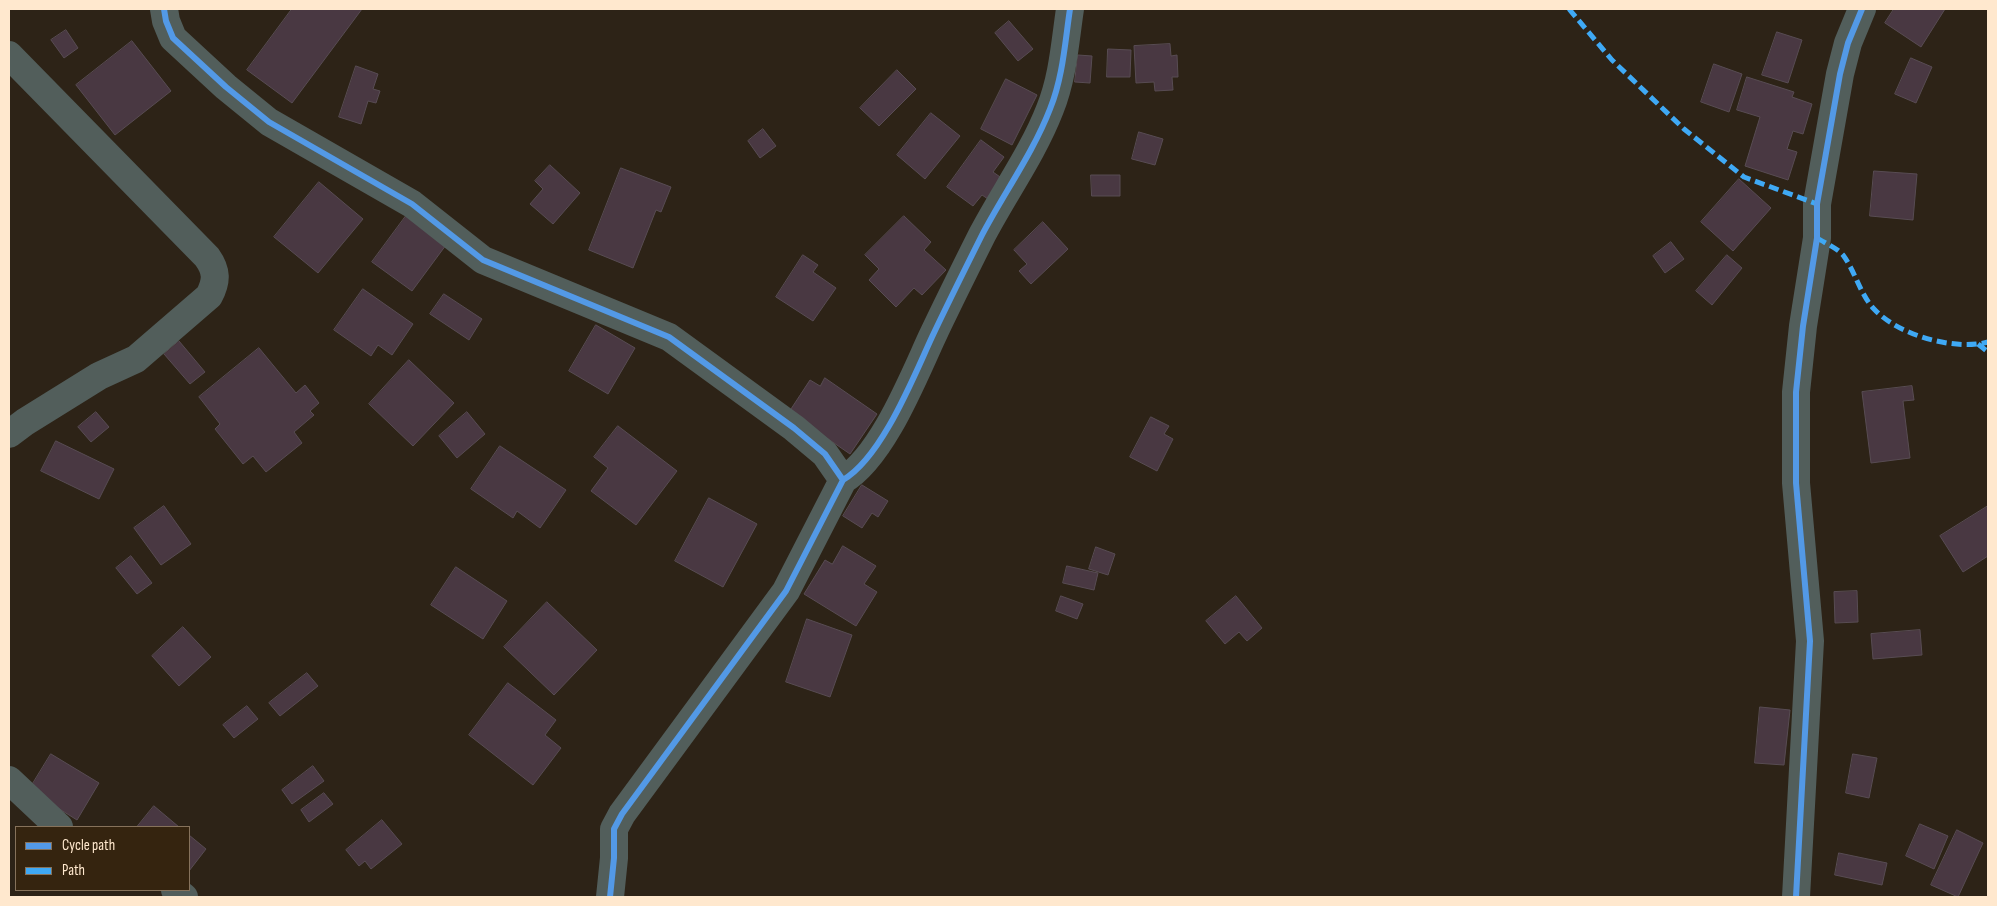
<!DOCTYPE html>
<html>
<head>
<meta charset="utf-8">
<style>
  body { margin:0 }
  #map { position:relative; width:1997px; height:906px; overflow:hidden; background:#2d2317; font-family:"Sofia Sans Condensed",sans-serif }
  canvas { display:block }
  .frame { position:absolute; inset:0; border:10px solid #ffe8ce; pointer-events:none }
  .legend { position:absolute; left:15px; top:826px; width:175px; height:65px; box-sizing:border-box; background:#35240f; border:1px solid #86725b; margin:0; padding:6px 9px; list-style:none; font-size:15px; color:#ffe8ce }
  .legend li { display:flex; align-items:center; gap:10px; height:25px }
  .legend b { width:25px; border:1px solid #86725b }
</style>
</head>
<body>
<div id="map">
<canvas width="1997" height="906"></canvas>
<div class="frame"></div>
<ul class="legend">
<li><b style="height:6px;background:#5399e6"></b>Cycle path</li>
<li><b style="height:6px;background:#3fa9f5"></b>Path</li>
</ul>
</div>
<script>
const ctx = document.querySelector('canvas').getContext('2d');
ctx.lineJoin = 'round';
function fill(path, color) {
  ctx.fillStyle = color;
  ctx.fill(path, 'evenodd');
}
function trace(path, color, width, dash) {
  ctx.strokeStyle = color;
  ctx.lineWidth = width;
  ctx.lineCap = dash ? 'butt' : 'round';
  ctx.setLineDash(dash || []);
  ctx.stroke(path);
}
const building = new Path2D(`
  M292,9h70l-70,94 -45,-33z
  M1894,9h51l-24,38 -36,-24z
  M1009,21l24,28 -15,12 -23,-28z
  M66,30l12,18 -14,10 -13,-18z
  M1777,32l25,8 -14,43 -26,-8z
  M132,41l39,50 -56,44 -39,-50z
  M1170,44l1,12 6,-1 1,22h-6l1,13 -18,1 -1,-9 -18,1 -2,-37z
  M1108,49l23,1 -1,27h-23z
  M1078,55l14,1 -2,27 -15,-1z
  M1911,58l21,9 -16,36 -21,-9z
  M1714,64l28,10 -13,38 -28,-10z
  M356,66l22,8 -5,15 7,2 -4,12 -8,-2 -7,23 -22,-7z
  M897,70l19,19 -37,37 -19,-18z
  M1747,77l47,15 -2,5 20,7 -9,30 -10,-3 -6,18 10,3 -9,28 -43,-14 15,-49 -23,-7z
  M1006,79l31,16 -25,50 -31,-16z
  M931,113l29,23 -35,43 -28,-24z
  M763,129l13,17 -16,12 -12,-17z
  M1139,132l24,7 -8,26 -23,-6z
  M981,140l23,17 -11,15 10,7 -15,20 -6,-4 -9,11 -26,-19z
  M550,165l30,28 -27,31 -23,-20 13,-15 -8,-8z
  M621,168l50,19 -10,25 -5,-2 -23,58 -44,-18z
  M1874,171l43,3 -4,46 -43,-4z
  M1091,175h29v21h-28z
  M1739,179l32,29 -38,43 -32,-29z
  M319,182l44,37 -45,54 -44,-36z
  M406,216l40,29 -34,46 -40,-29z
  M904,216l27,26 -7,8 22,20 -24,25 -8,-7 -18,19 -27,-27 10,-11 -14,-14z
  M1043,222l25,27 -37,35 -12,-13 8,-7 -13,-14z
  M1671,242l13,17 -19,14 -12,-17z
  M803,255l15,10 -5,7 23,16 -23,33 -37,-24z
  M1727,255l15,13 -30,37 -16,-14z
  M363,289l50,35 -21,31 -14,-10 -7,11 -37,-26z
  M444,294l38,25 -13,21 -39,-26z
  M596,325l39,23 -27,46 -39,-23z
  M179,341l26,31 -15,12 -26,-30z
  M259,348l37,45 9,-8 14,18 -9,8 4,4 -20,17 8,11 -36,29 -13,-16 -10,8 -28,-35 5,-5 -21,-27z
  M409,360l45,43 -41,43 -44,-42z
  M825,378l52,36 -27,40 -61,-42 21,-32 10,6z
  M1912,386l2,14 -11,1 7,57 -39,5 -9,-71z
  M96,412l13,15 -18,15 -13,-15z
  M467,412l18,22 -28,24 -18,-22z
  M1151,417l18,9 -5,8 9,5 -16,32 -27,-14z
  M618,426l59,45 -41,54 -45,-34 17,-23 -14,-11z
  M56,441l58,28 -15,30 -58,-28z
  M500,446l66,44 -26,38 -23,-17 -4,7 -42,-29z
  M862,485l26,16 -10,16 -6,-4 -10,15 -19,-12z
  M709,498l48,26 -34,63 -48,-26z
  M164,506l27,38 -30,21 -27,-37z
  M1988,506v50l-25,16 -23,-36z
  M843,546l33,20 -12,18 13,8 -21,34 -52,-32 21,-34 7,4z
  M1096,547l19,7 -7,21 -19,-6z
  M131,556l21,27 -15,11 -21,-26z
  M1067,566l31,7 -4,17 -31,-7z
  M456,567l51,34 -24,38 -52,-34z
  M1857,591l1,31 -23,1 -1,-31z
  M1061,596l22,8 -6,15 -21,-8z
  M1236,596l26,32 -15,13 -8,-9 -14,12 -19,-23z
  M547,602l50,48 -43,45 -50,-48z
  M807,619l45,16 -22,62 -44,-15z
  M183,627l28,30 -32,29 -27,-30z
  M1920,630l2,25 -49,4 -2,-25z
  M307,673l11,13 -38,30 -11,-13z
  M508,683l48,37 -11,15 16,13 -28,37 -64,-50z
  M247,706l11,13 -24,19 -11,-13z
  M1760,707l30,3 -6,55 -29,-2z
  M51,754l48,29 -22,37 -48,-30z
  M1853,754l24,4 -8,40 -23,-5z
  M313,766l11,15 -32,23 -10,-14z
  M324,793l9,11 -24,18 -8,-12z
  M154,806l25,21h-42z
  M382,820l20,24 -31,25 -6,-8 -6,5 -13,-16z
  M1920,824l28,12 -14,33 -28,-13z
  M1957,830l26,13 -25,54 -27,-12z
  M189,835l17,14 -17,22z
  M1839,853l48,10 -5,22 -47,-10z`);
fill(building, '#493842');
trace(building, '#584c53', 1);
trace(new Path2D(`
  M164,9l2,12 7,17 53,49 43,35 143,82 71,56 186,77 125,91 31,26 18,26
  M9,55l198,202c10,14 10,24 2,39l-73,63 -37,17 -74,46 -16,12
  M9,780l50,47
  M175,890l9,7
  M610,897l4,-39v-29l8,-15 164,-223 57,-111c39,-23 70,-102 89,-143 16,-34 33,-68 50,-102 22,-42 51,-82 68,-126 13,-32 15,-67 20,-100
  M1796,897l14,-256 -14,-158v-91l7,-66 14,-88v-34l23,-130 8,-31 14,-34`), '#525e5b', 28);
trace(new Path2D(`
  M1569,9l43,51 72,69 60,48 73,27
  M1817,238c8,5 20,10 26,17 12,16 17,39 31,54 24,26 80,42 114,33
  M1978,344l10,8`), '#3fa9f5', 5, [10, 5]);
trace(new Path2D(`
  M164,9l2,12 7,17 53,49 43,35 143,82 71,56 186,77 125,91 31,26 18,26
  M610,897l4,-39v-29l8,-15 164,-223 57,-111c39,-23 70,-102 89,-143 16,-34 33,-68 50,-102 22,-42 51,-82 68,-126 13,-32 15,-67 20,-100
  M1796,897l14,-256 -14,-158v-91l7,-66 14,-88v-34l23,-130 8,-31 14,-34`), '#5399e6', 6);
</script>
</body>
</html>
